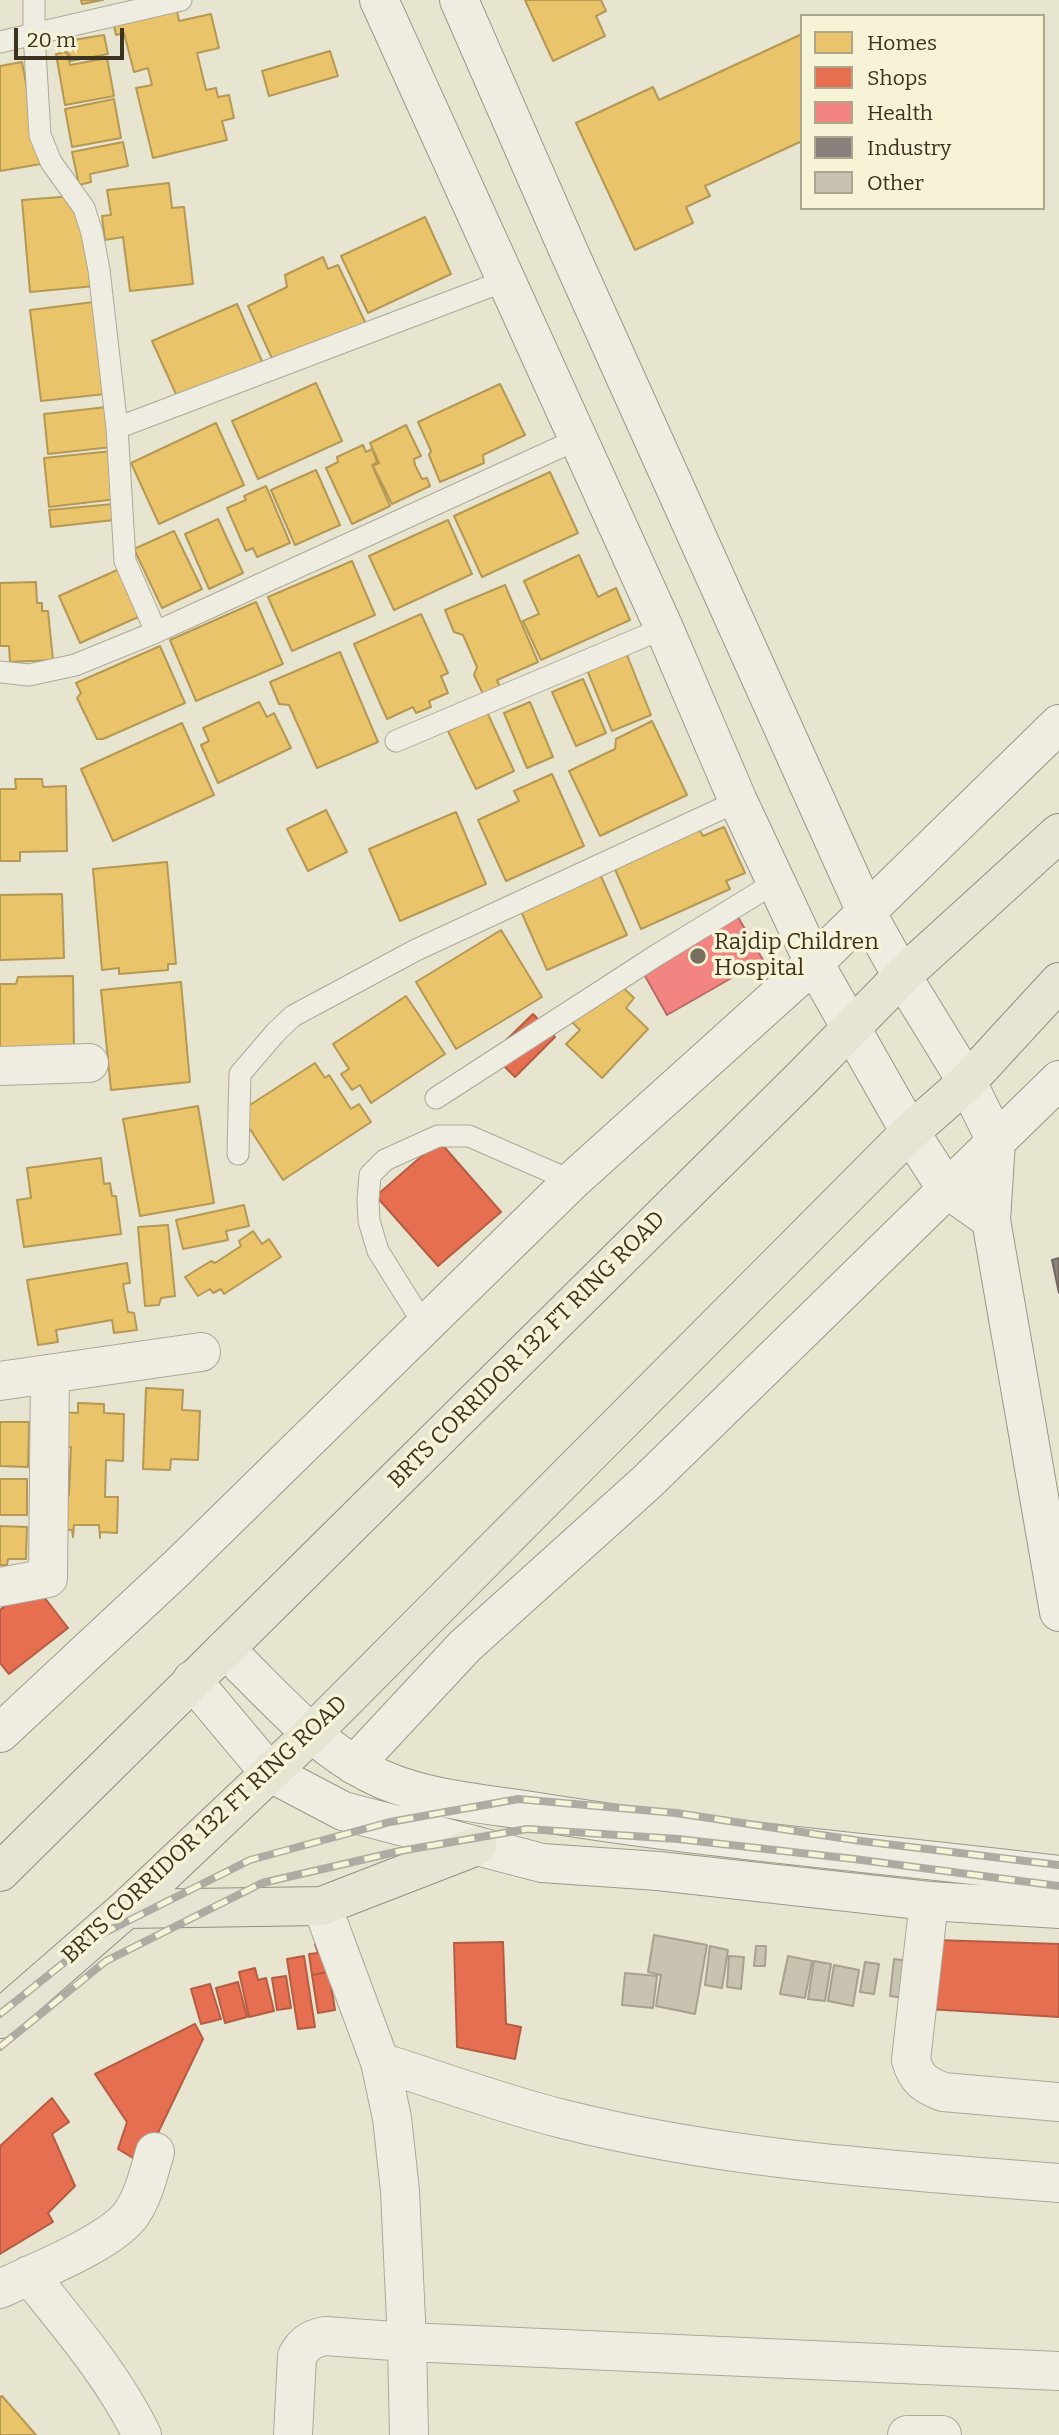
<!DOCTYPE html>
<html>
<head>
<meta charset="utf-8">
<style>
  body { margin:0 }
  #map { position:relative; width:1059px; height:2435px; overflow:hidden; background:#e7e4d0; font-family:Bitter,serif }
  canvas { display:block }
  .legend { position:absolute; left:800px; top:14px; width:245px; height:196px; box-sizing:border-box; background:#f7f3d7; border:2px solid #aca68e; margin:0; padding:9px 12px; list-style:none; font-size:21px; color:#3c3220 }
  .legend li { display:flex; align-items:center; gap:14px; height:35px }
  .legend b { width:35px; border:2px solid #aca68e }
  .scale { position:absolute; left:14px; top:28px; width:110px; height:32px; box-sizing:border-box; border:4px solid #3c3220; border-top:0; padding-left:9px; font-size:21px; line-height:24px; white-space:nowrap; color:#3c3220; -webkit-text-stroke:5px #f7f3d7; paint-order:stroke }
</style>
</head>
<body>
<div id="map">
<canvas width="1059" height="2435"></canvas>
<ul class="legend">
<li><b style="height:19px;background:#e9c46a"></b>Homes</li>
<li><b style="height:19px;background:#e76f51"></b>Shops</li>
<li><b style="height:19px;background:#f28482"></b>Health</li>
<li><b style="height:19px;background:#8a817c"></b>Industry</li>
<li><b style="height:19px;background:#cac2b1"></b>Other</li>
</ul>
<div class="scale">20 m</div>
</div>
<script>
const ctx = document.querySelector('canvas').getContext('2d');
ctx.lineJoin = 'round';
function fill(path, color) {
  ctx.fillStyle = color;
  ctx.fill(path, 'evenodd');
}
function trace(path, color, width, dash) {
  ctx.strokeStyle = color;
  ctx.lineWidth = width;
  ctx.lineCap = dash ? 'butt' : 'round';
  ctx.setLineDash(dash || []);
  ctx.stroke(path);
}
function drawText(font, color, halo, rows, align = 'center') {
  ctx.font = font + ' Bitter,serif';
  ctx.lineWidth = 7;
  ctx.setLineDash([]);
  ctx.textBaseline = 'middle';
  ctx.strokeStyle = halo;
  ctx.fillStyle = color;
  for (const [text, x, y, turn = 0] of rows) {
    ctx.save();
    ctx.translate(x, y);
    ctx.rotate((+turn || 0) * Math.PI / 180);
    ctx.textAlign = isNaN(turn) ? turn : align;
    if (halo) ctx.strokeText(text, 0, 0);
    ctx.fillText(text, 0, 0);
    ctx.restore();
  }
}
const homes = new Path2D(`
  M81,0h22l-21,4z
  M525,0h76l5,11 -10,5 9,20 -52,25z
  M177,11l2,10 32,-7 8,34 -22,5 9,37 10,-2 2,9 11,-2 5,23 -12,3 5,19 -74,18 -17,-70 16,-3 -4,-17 -14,4 -10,-39 -8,2 -4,-18z
  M802,34v107l-97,45 5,10 -24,11 7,16 -58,27 -59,-127 77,-36 6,13z
  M104,35l4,19 -37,7 -4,-20z
  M330,51l8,25 -69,20 -7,-25z
  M67,52l3,13 37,-7 7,38 -49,9 -9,-51z
  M22,62l19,102 -41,7v-105z
  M114,99l7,39 -49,9 -7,-38z
  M123,142l5,24 -38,8 1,8 -12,3 -7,-33z
  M169,183l3,25 12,-1 9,77 -63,7 -7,-54 -18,3 -3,-24 9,-1 -4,-25z
  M87,195l8,91 -65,6 -8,-92z
  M425,217l26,57 -83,39 -27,-57z
  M323,257l5,12 10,-4 28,59 -91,41 -27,-59 39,-19 -2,-12z
  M94,302l11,92 -64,7 -11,-91z
  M237,304l27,62 -84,37 -28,-62z
  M316,383l26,58 -84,38 -26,-58z
  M500,384l25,51 -42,20 1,8 -44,19 -11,-27 2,-4 -13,-29z
  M107,407l5,40 -64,7 -4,-40z
  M216,423l28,62 -85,39 -28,-61z
  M406,425l15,31 -7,3 1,6 7,14 5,-1 3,8 -38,18 -19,-38 6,-3 -9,-20z
  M363,445l3,7 6,-3 5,13 -5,3 18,41 -38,18 -26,-56 12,-6 -1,-5z
  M112,451l5,48 -68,8 -5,-49z
  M316,470l24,55 -45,20 -24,-55z
  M550,472l28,61 -96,44 -28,-61z
  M266,486l24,57 -33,14 -4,-9 -7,3 -19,-43 19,-8 -2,-4z
  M113,504l1,16 -63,7 -2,-17z
  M218,519l25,54 -34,16 -24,-55z
  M448,520l24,54 -78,36 -25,-54z
  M174,531l28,58 -40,19 -28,-59z
  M579,555l19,42 18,-9 14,32 -89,40 -18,-39 16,-7 -15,-33z
  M352,561l23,54 -83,36 -24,-54z
  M124,567l21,47 -65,29 -21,-47z
  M36,582l1,21h5v8h6l5,49 -43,2 -1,-16h-9v-63z
  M505,585l33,77 -41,18 3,7 -17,7 -9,-19 3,-8 -14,-32 -9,-3 -9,-22z
  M256,602l27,62 -87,37 -26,-61z
  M421,614l27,59 -7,3 7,17 -19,8 2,6 -15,6 -3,-6 -26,12 -33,-75z
  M160,646l25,57 -82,36h-6l-20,-41 4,-5 -5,-10z
  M625,650l26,65 -39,16 -27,-66z
  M340,652l38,90 -61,26 -28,-63 -10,-1 -9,-22z
  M583,679l23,54 -30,13 -24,-54z
  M259,702l8,15 7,-4 17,35 -73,35 -17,-38 8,-4 -6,-13z
  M530,702l23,55 -26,11 -23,-55z
  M487,712l27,59 -38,18 -28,-58z
  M652,721l35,74 -87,41 -31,-65 46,-22 1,-10z
  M182,723l32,72 -101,46 -32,-72z
  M552,774l32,72 -78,35 -28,-61 41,-19 -5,-10z
  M15,779h27l1,8 23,-1 1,65 -47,1v9h-20v-72h16z
  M326,810l21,42 -39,19 -21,-42z
  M456,812l30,72 -86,37 -31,-72z
  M724,827l21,46 -19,8 4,8 -89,40 -27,-62 85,-38 4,7z
  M167,862l9,102h-8v6l-49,4v-6l-17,2 -9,-101z
  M600,874l27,61 -80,35 -27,-61z
  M62,894l2,64 -64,2v-65z
  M501,930l41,67 -86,52 -40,-67z
  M73,976l1,74 -74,1v-67h16l2,-7z
  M612,977l22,21 -8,10 22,21 -46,49 -36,-34 14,-14 -17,-17z
  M181,982l9,100 -79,8 -10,-100z
  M406,996l39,58 -74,49 -11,-18 -8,5 -11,-16 8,-5 -16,-25z
  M315,1063l10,15 4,-3 22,34 8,-5 12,18 -88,58 -44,-68z
  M198,1106l16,97 -74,13 -17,-97z
  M101,1158l3,26 6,-1 2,13h4l5,38 -97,13 -7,-47 14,-2 -4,-30z
  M244,1205l5,21 -23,5 2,9 -45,9 -7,-29z
  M168,1225l7,71 -14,2 -2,7 -14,1 -7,-79z
  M253,1231l9,13 7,-5 12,18 -57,37 -3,-5 -8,4 -3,-4 -12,7 -13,-19 26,-16 4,2 26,-17 -2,-5z
  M127,1263l3,20 -7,1 5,28 6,1 3,17 -23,3 -2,-13 -56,10 2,12 -20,3 -11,-65z
  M146,1388l37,2 -1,20 18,1 -2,49 -27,-1 -1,11 -27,-1z
  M78,1403l26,1v9l20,1 -1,47 -17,-1 -1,37h13l-1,36 -17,-1v6l-1,-13h-25l-1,12 -1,-7 -15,-1 1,-35 11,1 2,-48h-14l1,-35 20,1z
  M0,1422h29l-1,45 -28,-1z
  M0,1479h27v36h-27z
  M0,1526l27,1 -1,32h-18l-1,6h-7z
  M2,2396l34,39h-36v-38z`);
fill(homes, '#e9c46a');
trace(homes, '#b59854', 2);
const shops = new Path2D(`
  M533,1014l22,23 -40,40 -23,-23z
  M439,1141l62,71 -63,54 -62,-70z
  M34,1584l34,44 -59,46 -9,-11v-53z
  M935,1940l124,4v73l-131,-8z
  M503,1942l3,82 15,3 -6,32 -58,-12 -3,-104z
  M315,1944l23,26 -26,5 -3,-21 9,-1z
  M304,1956l11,71 -17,2 -11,-70z
  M255,1968l3,12 8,-2 8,33 -25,6 -10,-45z
  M329,1972l6,38 -17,3 -6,-38z
  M286,1976l5,32 -14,2 -5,-32z
  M238,1982l9,35 -22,6 -9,-35z
  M210,1984l11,35 -20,5 -10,-35z
  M195,2024l8,15 -60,125 -25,-15 9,-27 -32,-48z
  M52,2098l17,24 -17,12 23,52 -27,27 5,9 -53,32v-108z`);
fill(shops, '#e76f51');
trace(shops, '#b45d42', 2);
const health = new Path2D(`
  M731,905l32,55 -96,55 -31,-55z`);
fill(health, '#f28482');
trace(health, '#bb6b65', 2);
const industry = new Path2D(`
  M1059,1258v35l-7,-33z`);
fill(industry, '#8a817c');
trace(industry, '#736960', 2);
const building = new Path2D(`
  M654,1935l53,10 -12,69 -39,-8 5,-31 -13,-3z
  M710,1946l18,4 -6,38 -17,-3z
  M756,1946h10l-1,20h-11z
  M729,1956l15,1 -3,32 -14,-2z
  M788,1956l24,5 -7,37 -25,-4z
  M894,1959l24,3 -4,37 -24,-3z
  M814,1961l17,3 -6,37 -17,-2z
  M865,1962l14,2 -5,30 -14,-2z
  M834,1965l25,5 -6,36 -25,-5z
  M625,1973l32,3 -4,32 -31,-3z`);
fill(building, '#cac2b1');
trace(building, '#a8a08f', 2);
const lane = new Path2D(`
  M0,42l34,-8v-34
  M117,428l390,-148
  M156,632l-31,-71 -8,-133 -18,-158 -7,-37 -8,-25 -33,-46 -11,-27 -6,-101 147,-34
  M0,672l29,3 46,-10 81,-33 422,-193
  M396,741l268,-113
  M436,1098l221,-143 119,-73
  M238,1154l2,-80 36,-42 17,-16 123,-66 322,-149
  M425,1326l-47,-75 -9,-30 -1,-21 2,-25 15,-15 53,-24h31l103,45`);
const street = new Path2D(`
  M0,1066l89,-3
  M0,1381l201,-29
  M0,1587l48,-9 2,-204
  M929,1901l-18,159c5,19 14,25 32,32l116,10
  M322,1906l58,156c61,19 122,42 183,57 162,41 330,51 496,64
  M380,2062l12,56 8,73 7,151 652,29
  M29,2275c41,51 84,101 113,160
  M0,2289c33,-16 113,-47 132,-76 12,-18 17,-41 23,-61
  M293,2435l4,-79c7,-12 13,-17 28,-20l82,6 2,93
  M907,2435h35`);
const secondary = new Path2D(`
  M379,0l285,628 74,173 76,162 96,169 36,56 45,32
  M459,0l110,252 297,660 36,64 65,106 29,59 -5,79 68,392
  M225,1649c45,43 88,95 144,124 51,27 113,30 169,39 173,28 348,42 521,63
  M192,1680l77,92 74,39 199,52 116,8 271,30 130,8
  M0,1733l177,-165 395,-387 242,-218 245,-239
  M354,1765l111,-119 182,-164 412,-402`);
const primary = new Path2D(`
  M0,1872l803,-795 99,-101 157,-143
  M126,1909l196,-3 155,-60
  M0,2019l126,-110 186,-176 598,-601 57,-50 92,-100`);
trace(lane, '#aca898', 23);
trace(street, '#aca898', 40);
trace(secondary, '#9c9888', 40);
trace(primary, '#928e80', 40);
trace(lane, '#efede2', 21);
trace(street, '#efede2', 38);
trace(secondary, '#efede2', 38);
trace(primary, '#e6e4d3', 38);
const rail = new Path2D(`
  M0,2014l96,-77 154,-77 140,-38 128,-23 158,14 185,28 198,24
  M0,2047l106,-86 156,-78 138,-32 127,-22 151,10 176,20 205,27`);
trace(rail, '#aeaca2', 8);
trace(rail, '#f7f3d7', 5, [16]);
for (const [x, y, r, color] of [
  [698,956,9,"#78705e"]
]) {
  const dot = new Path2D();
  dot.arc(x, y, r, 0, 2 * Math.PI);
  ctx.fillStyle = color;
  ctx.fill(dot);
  trace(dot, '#f7f3d7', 2.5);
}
drawText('23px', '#3c3220', '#f7f3d7', [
  ["Rajdip Children",714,943],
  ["Hospital",714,969]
], 'left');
drawText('23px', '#3c3220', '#f7f3d7', [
  ["BRTS CORRIDOR 132 FT RING ROAD",527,1350,-45],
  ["BRTS CORRIDOR 132 FT RING ROAD",205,1830,-43]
]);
</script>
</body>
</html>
